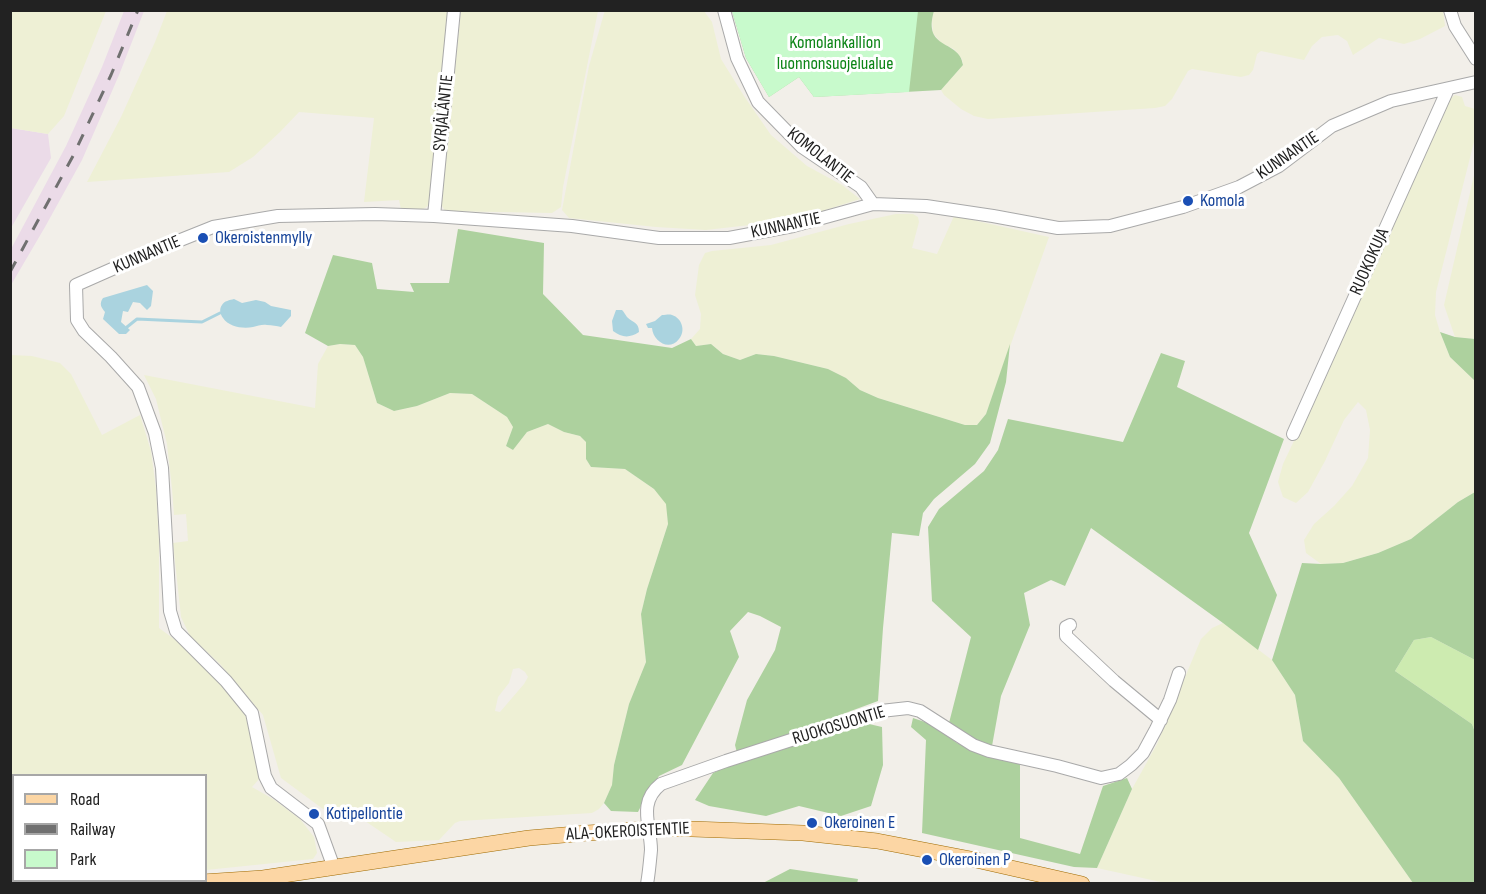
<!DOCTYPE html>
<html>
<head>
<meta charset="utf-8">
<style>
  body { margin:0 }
  #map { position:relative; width:1486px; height:894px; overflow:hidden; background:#f2efe9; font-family:"Sofia Sans Condensed",sans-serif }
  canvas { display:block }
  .frame { position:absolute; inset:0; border:12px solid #222; pointer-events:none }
  .legend { position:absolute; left:12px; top:774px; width:195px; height:108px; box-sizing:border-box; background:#fff; border:2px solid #a7a7a7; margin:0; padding:8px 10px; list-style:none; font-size:18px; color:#222 }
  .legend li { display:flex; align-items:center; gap:12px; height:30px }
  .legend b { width:30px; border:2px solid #a7a7a7 }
</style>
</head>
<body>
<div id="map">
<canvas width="1486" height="894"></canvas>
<div class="frame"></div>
<ul class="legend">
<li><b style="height:8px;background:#fcd6a4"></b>Road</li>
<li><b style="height:8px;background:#707070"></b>Railway</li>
<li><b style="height:16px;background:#c8facc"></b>Park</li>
</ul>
</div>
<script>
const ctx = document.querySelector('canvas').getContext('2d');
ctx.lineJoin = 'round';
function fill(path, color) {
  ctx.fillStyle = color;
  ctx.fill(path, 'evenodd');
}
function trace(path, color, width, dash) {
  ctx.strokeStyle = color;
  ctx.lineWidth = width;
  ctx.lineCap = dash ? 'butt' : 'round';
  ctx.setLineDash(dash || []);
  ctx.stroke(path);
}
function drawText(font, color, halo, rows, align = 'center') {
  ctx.font = font + ' "Sofia Sans Condensed",sans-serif';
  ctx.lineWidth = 6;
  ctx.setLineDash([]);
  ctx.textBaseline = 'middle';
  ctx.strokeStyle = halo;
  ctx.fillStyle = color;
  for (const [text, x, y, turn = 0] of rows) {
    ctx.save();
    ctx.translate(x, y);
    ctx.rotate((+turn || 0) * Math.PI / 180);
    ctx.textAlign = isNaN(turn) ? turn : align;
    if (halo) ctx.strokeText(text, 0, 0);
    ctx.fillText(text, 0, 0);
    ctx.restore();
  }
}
fill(new Path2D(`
  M124,11h20l-25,64 -37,85 -37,67 -34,58v-36l55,-103 36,-79z
  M11,128l37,6 3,24 -40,70z`), '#ebdbe8');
fill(new Path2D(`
  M605,10l99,1 8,11 9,37 23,37 27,39 36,31 35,19 18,14 -66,21 -88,10 -50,-3 -87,-9 -7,-8 27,-144z
  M934,10h509l2,16 -25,13 -16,5 -25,-6 -26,17 -6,-14 -9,-6 -16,2 -10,9 -8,14 -43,-9 -4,3 -4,16 -4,5 -8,2 -49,-8 -4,2 -16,28 -7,7 -10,2 -167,11 -14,-3 -13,-7 -17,-14 -3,-5 22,-25 -1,-6 -8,-10 -13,-6 -8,-10 -1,-13z
  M10,11h96l-42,105 -16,18 -37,-6z
  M167,11h283l-20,193 -5,4 -9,3 -15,-2 -2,-9 -35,2 10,-84 -75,-6 -19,20 -27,25 -24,15 -142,10 34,-65 34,-75z
  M461,11h137l-35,176 -2,20 -9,6 -107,-2 -4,-7z
  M1455,95l7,2 3,9 10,3v29l-39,154 -1,23 5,17 10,25 25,24v111l-17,10 -47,37 -33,14 -35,10 -22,1 -15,-11 -2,-13 10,-16 20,-18 18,-20 16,-28 2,-28 -4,-20 -8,-8 -14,18 -19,41 -17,31 -12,11 -13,-6 -5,-15 5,-18 37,-78 128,-286z
  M1475,171v168l-20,-2 -11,-32z
  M896,214h17l5,3 1,5 -7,26 25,6 17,-38 95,21 -63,177 -9,11h-12l-87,-27 -18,-8 -14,-12 -18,-9 -54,-13 -18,-2 -16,6 -17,-6 -12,-10 -15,2 -5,-7 9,-10 1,-15 -6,-19 4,-30 6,-12 7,-2 59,-6 78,-21z
  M340,344l15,1 8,12 14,46 17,8 23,-5 33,-13 22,1 35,23 6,10 -7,19 7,4 14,-18 21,-8 16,8 16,4 6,6v17l5,8 34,2 29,20 13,15 1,20 -21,65 -6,25 5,48 -17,42 -15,61 -2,20 -8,18 -5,6 -7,4 -132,8 -5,2 -16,17 -43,2 -53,-36 -20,3 -42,-31 -18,-63 -43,-51 -30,-28 -9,-19 -8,-74 15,-2 -2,-27 -12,1 -2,-26 -5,-45 -11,-45 -12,-24 171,33 3,-44 10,-18zM519,668l6,4 3,5 -4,7 -24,28 -5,-1 3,-14 11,-14 4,-14z
  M10,355l22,1 28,7 11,11 31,61 38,-20 11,36 5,38 3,54v85l38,28 26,29 23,31 15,61 -9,10 21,12 27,20 14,18 3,16 -4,6 -107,11v-94h-192l-1,93h-2z
  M1223,623l49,37 23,35 8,46 36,37 74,105 -243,1 -73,-16 35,-79 25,-45 44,-105 11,-11z`), '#eef0d5');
fill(new Path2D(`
  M1431,637l44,23v72l-3,-8 -77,-53 19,-31z`), '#cdebb0');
fill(new Path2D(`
  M732,11h202c-12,40 26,28 29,54l-22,25 -127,7 -15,-20 -30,20 -23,-39z
  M458,229l86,14 -1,51 40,41 89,13 19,-9 5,7 15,-2 12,10 17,6 16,-6 18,2 54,13 18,9 14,12 18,8 87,27h12l9,-11 24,-70 -4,38 -16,61 -15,21 -41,35 -11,14 -4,23 -27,-3 -9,95 -5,73 -141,52 -2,-8 12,-45 28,-50 6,-23 -21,-11 -12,-4 -18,19 9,26 -57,108 -23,11 -12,18 -9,18 -27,-1 -7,-8 8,-18 2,-20 15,-61 17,-42 -5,-48 6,-25 21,-65 -2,-20 -12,-15 -29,-20 -34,-2 -5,-8v-17l-6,-6 -16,-4 -16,-8 -21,8 -14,18 -7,-4 7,-19 -6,-10 -35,-23 -22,-1 -33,13 -23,5 -17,-8 -14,-46 -8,-12 -15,-1 -12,2 -23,-13 28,-78 39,8 5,26 37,3 -4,-9h39z
  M1440,332l15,5 20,2v42l-25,-24z
  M1161,353l24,8 -8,26 107,52 -35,94 28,62 -19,55 -35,-27 -132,-95 -26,58 -14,-6 -27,13 6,32 -29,71 -9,50 -16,-6 -27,-17 22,-86 -39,-36 -4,-74 11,-18 45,-38 14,-21 10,-31 115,23z
  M1475,492v168l-44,-23 -17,3 -19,31 77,53 3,8v151h-62l-74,-105 -36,-37 -8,-46 -23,-35 30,-97 19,1 22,-1 35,-10 33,-14 47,-37z
  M913,718l18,6 26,19 37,15 26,6v74l60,16 23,-68 24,-8 5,11 -35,79 -23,-1 -152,-34 4,-93 -15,-13z
  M869,724l13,3 1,38 -12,41 -30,10 -42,-10 -33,10 -57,-10 -14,-6 18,-27 17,-8z
  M790,869l68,10 -1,5 -94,-1z`), '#add19e');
fill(new Path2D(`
  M732,11h186l-9,81 -95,5 -15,-20 -30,20 -23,-39z`), '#c8facc');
fill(new Path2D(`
  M147,285l6,6 -2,15 -4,4 -7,-7 -7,-1 -5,10 -5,-1 -2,11 9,8 -4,4h-7l-16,-15 2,-7c-4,-5 -6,-8 -2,-14z
  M234,299l8,4 14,-3 9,2 6,4 20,4v6l-10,11c-4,-1 -9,-2 -14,-2 -5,-1 -9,1 -14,2 -10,2 -24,0 -30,-9 -3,-4 -4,-9 -1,-13 2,-4 8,-5 12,-6z
  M616,310h6c2,2 3,4 5,7 6,6 12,5 12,15 -9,6 -17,6 -26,-1l-1,-10z
  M662,315c4,0 7,-1 10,0 10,3 14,16 7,24 -10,13 -26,2 -27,-11h-4l-2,-4 9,-3z`), '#aad3df');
trace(new Path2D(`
  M127,327l10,-8 65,3 18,-9`), '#aad3df', 3);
const minor = new Path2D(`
  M724,10l13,48 21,44 44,45 59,40 12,17
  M1450,10l5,16 21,33
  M434,216l20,-206
  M1293,434l155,-345
  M1070,625l-4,2v9l48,45 47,39
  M334,868l-16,-44 -47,-36 -6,-12 -13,-63 -26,-32 -50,-50 -6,-20 -8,-143 -7,-35 -17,-46 -27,-30 -27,-26 -7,-11 -1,-35 77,-34 60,-24 65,-11 97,-2 59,2 138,10 87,12h70l64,-12 80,-22 53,2 67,10 65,12 52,-2 73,-19 56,-20 40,-21 53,-40 59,-25 85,-19
  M647,884c2,-11 3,-23 4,-34 0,-24 -14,-47 10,-66l65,-23 155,-50 27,-3 12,3 53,34 16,6 68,15 44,12 18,-4 12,-9 12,-12 13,-24 14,-29 9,-27`);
const major = new Path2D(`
  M10,882l10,2
  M172,884l91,-6 266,-40 58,-5 61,-4h44l111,4 74,8 99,19 106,24`);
trace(minor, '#a9a9a9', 14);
trace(major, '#a06b00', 16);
trace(minor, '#fff', 12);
trace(major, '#fcd6a4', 15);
trace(new Path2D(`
  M10,272l63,-116 38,-81 27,-65`), '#707070', 3, [12, 12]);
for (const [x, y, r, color] of [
  [1188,201,6,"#1a4fb4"],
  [203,238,6,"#1a4fb4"],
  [314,814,6,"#1a4fb4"],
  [812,823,6,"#1a4fb4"],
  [927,860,6,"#1a4fb4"]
]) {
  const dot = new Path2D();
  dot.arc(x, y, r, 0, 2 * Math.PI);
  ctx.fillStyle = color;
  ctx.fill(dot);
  trace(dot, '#fff', 2);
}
drawText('18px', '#0c8416', '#fff', [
  ["Komolankallion",835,43],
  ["luonnonsuojelualue",835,64]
]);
drawText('18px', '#222', '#fff', [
  ["SYRJÄLÄNTIE",444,113,-84],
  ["KOMOLANTIE",820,156,38],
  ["KUNNANTIE",1288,156,-34],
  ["KUNNANTIE",786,226,-12],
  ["KUNNANTIE",147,255,-23],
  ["RUOKOKUJA",1370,262,-66],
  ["RUOKOSUONTIE",839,726,-17],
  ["ALA-OKEROISTENTIE",628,832,-3]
]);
drawText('18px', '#164399', '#fff', [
  ["Komola",1200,201],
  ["Okeroistenmylly",215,238],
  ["Kotipellontie",326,814],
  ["Okeroinen E",824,823],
  ["Okeroinen P",939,860]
], 'left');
</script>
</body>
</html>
